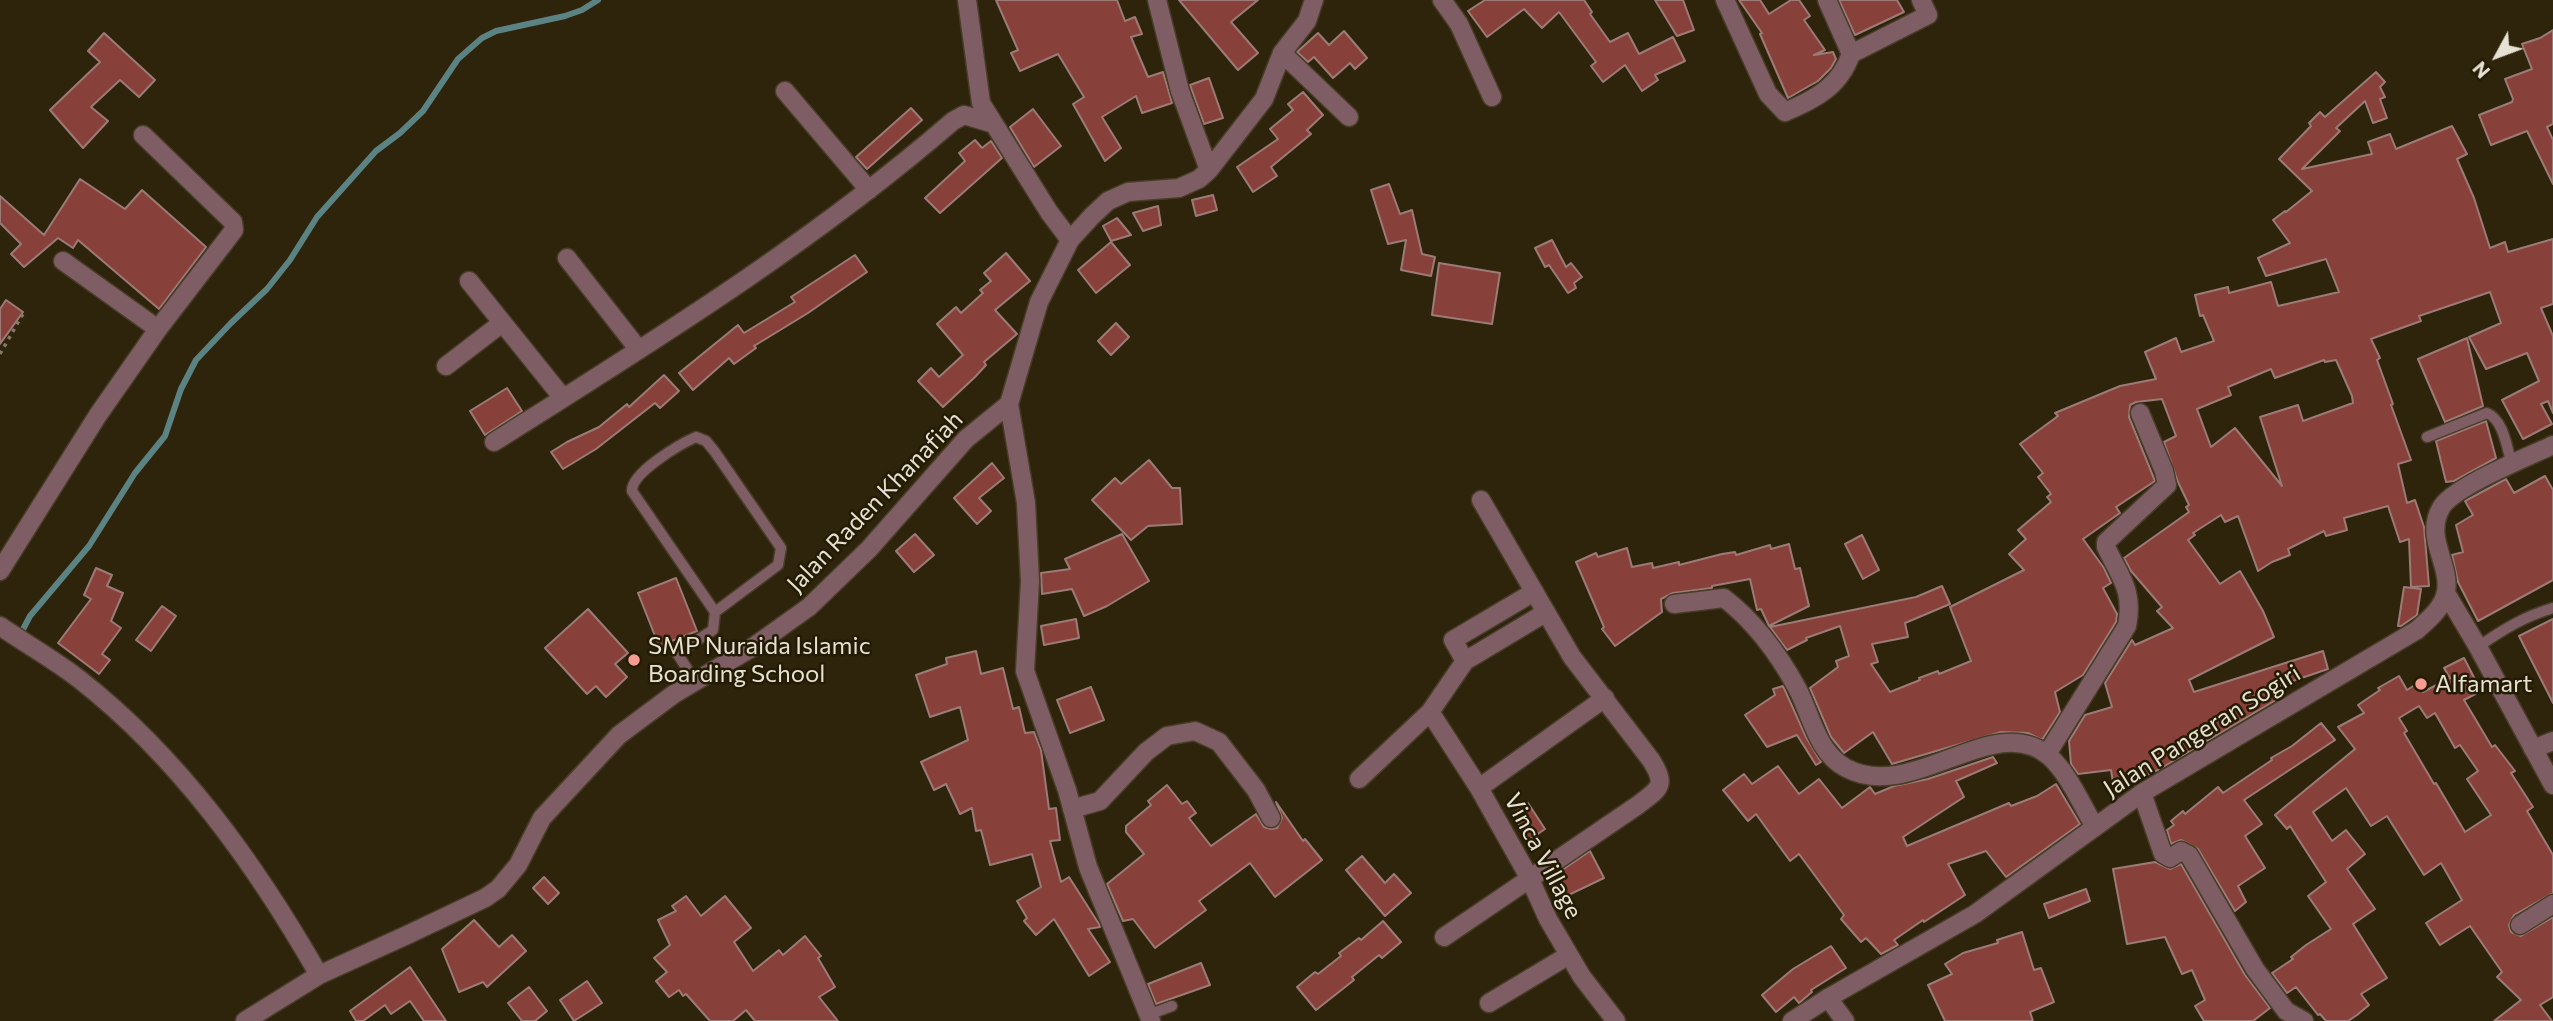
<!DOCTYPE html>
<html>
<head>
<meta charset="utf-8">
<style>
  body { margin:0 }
  #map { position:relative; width:2553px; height:1021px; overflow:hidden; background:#2e240c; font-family:Commissioner,sans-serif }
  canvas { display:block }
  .north { position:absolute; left:2462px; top:21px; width:70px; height:70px; -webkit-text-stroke:5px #241b03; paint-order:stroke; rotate:229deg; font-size:19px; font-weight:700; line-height:28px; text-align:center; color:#e7e1d3 }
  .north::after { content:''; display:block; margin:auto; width:24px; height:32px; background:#e7e1d3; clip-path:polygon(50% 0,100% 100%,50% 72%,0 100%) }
</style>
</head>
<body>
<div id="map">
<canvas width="2553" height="1021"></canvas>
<div class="north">N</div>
</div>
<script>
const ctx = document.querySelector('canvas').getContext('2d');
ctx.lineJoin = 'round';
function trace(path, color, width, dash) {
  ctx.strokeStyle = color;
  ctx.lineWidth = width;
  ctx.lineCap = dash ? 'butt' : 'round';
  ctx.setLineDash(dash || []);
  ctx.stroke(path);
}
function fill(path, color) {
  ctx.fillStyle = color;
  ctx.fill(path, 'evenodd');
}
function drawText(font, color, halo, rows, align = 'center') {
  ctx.font = font + ' Commissioner,sans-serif';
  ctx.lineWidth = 5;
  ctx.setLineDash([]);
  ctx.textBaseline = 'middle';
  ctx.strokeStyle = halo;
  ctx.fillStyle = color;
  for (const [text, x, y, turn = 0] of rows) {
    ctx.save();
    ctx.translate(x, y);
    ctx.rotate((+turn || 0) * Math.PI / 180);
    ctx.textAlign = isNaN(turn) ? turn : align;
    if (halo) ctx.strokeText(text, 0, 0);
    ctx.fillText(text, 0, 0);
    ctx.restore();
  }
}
trace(new Path2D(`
  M20,635l10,-19 59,-70 46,-73 30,-37 16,-47 15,-29 35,-37 36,-34 23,-29 27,-43 59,-66 24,-18 23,-22 35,-52 24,-21 14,-7 69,-15 17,-6 16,-10`), '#5c8383', 6);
const building = new Path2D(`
  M996,0h121l8,21 10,-4 7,17 -11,3 17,40 15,-5 9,31 -30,10 -6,-17 -34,21 19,31 -16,13 -32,-57 11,-7 -26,-43 -38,17 -9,-18 7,-3z
  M1179,0h79l-27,22 27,31 -20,17z
  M1485,0h99l8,12 -2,2 20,28 18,-9 11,21 34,-17 12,24 -30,14 3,5 -16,11 -17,-26 -22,17 -12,-16 5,-4 -37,-50 -17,16 -18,-19 -37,28 -19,-26z
  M1655,0h28l11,30 -17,6z
  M1739,0h21l9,14 22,-14h8l11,16 -6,4 21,30 -11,5 19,-3 3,7 -5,9 -13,13 -30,17 -28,-64 2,-1z
  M1839,0h58l7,12 -49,23z
  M2553,30v94l-6,3 6,13v44l-26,-53 -36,14 -12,-30 33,-13 1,-3 -8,-20 27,-10 -10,-25 18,-6z
  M1344,31l23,27 -12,11 -5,-6 -17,15 -19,-21 -6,5 -11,-10 21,-19 11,12z
  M104,33l51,47 -16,17 -19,-17 -29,27 17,14 -25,27 -33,-38 50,-48 -12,-11z
  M2376,72l9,10 -5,5 5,10 -5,2 7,19 -14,5 -8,-22 -29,27 4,3 -38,38 70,-15 -4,-12 22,-8 6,15 56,-23 15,28 -10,5 17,39 16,50 15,-6 3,10 45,-13v65l-12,4 12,28v77l-5,-12 -7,3 11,20 -29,15 -21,-39 37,-19 -12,-28 -41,16 -17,-32 32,-14 -11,-31 -71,24 2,5 -50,18 9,19 -3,2 16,44 -2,1 20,55 -13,4 9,39 8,-3 9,27 5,59 -18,1 -2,-48 -9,3 -12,-36 -44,12 3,12 -21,6 -2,-5 -36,18 2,6 -18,7 -14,9 -20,-55 -13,6 -4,-7 -28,18 2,2 -7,5 32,44 20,-13 23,40 11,26 -85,43 5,12 129,-41 5,18 -53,18 6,10 -123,73 -18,8 -27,5 -2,-13 -33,4 -7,-10 -2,-23 16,-26 27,-8 -7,-24 27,-43 3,5 38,-17 -16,-17 5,-4 -31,-36 -7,-13 65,-46 -3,-5 3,-2 -11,-23 -14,-40 12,-6 -14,-37 -26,3 -6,3 -1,12 26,64 -39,26 4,6 -37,26 21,29 7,15 -8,5 14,26 -1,8 -33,53 -28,17 5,20 -18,28 -14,-7 -27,-1 -109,32 -19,-32 -29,21 -13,-16 -21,-49 28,-21 -2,-6 13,-5 -9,-30 -34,12 1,2 -20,10 -17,-23 146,-30 26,-11 8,18 -45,19 3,14 -36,7 6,18 -7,2 19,28 30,-12 -1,-2 19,-7 1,3 32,-13 -21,-54 74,-37 -15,-16 17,-15 -8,-9 33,-28 -4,-5 4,-3 -13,-17 5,-4 -23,-29 38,-28 -3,-3 65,-27 36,-7 -11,-27 31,-14 5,14 33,-11 -11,-26 -3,1 -5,-21 33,-8 1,6 42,-11 7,24 61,-14 -13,-33 -60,17 -8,-18 32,-15 -17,-23 12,-9 1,1 26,-21 -33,-32 32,-33 -2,-3 11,-11 5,5zM2324,360l1,2 11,-2 16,36 1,7 -50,18 -5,-16 -38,12 22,69 -47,-58 -24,19 -14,-38 34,-14 -3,-8 43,-18 4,9z
  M1209,78l14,40 -19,6 -14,-39z
  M1303,92l20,23 -16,15 4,4 -40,33 6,9 -24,16 -16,-25 41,-28 -8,-10 23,-19 -5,-6z
  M911,108l11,12 -55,49 -11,-12z
  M1033,109l28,37 -27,21 -24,-40z
  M975,140l7,8 9,-7 11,17 -62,55 -15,-15 40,-37 -6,-8z
  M80,179l45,30 17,-19 64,57 -47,62 -81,-69 -5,8 -15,-10 -34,29 -13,-13 10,-10 -21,-21v-27l44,39z
  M1389,184l11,30 12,-4 10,44 13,3 -4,19 -30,-6 5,-30 -18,4 -17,-54z
  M1213,195l4,15 -21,6 -4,-16z
  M1158,206l3,19 -18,6 -10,-18z
  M1117,218l14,17 -20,6 -8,-15z
  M1552,240l14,27 5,-4 11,14 -8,6 2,5 -8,5 -19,-28 -4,2 -10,-19z
  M1111,242l19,23 -34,28 -18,-23z
  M1006,253l24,28 -35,29 22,24 -33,28 2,3 -11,12 -32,30 -25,-26 13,-13 8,9 24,-22 -26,-31 19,-17 5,6 22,-20 -3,-3 11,-9 -7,-8z
  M855,255l12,17 -59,41 -54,33 2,2 -22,16 -5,-6 -36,32 -14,-17 59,-48 6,8 51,-31 -4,-5z
  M1439,263l61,10 -8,51 -60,-9z
  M6,300l17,12 -23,32v-35z
  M1116,323l13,14 -18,18 -13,-14z
  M2467,338l16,68 -38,16 -27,-63z
  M664,375l15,16 -19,17 -5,-5 -59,46 -33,20 -12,-17 16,-10 32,-15 28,-23 2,3z
  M507,388l15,23 -37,24 -15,-24z
  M2486,421l10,37 -42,23 -8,1 -10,-41z
  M1149,460l23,28h8l2,36 -34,2 -17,14 -39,-40 23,-22 6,6z
  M992,463l12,15 -25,20 12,13 -14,13 -23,-26z
  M2545,476l8,14v90l-75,41 -20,-39 -6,-27 11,-3 -7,-27 17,-10 -8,-14 41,-22 8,14z
  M915,534l19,21 -20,17 -18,-21z
  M1122,534l27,47 -42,25 -23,10 -12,-27 -30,5 -1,-21 29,-4 -5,-10z
  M1862,535l17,35 -16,9 -18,-35z
  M1789,544l6,25 5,-1 9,38 -40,20 -8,-17 -4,1 -7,-31 -38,7v2l-39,5 -12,6 1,13 -47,34 -13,-17 2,-2 -28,-65 20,-9 2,4 29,-9 5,19 20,-4 1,5 26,-6v3l43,-11 13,-2 1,3 34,-10 1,4z
  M96,568l16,7 -5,11 16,7 -12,28 10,7 -19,26 8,6 -11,14 -41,-31 33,-44 -7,-4z
  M676,578l21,53 -38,15 -21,-53z
  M2404,587l17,2 -4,26 -16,11h-3z
  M162,606l14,10 -25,35 -15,-11z
  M588,609l40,44 -13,11 12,13 -21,20 -10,-11 -9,8 -42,-46z
  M1076,619l3,19 -35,7 -3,-19z
  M2553,619v84l-34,-67z
  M976,651l5,23 22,-6 10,41 6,-2 6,26 9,-1 7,18 8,59 7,-1 4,32 -10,1 11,41 8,-5 30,47 1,3 -12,2 22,33 -21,14 -35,-57 -18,16 -12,-14 3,-3 -10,-17 24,-14 -9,-33 -42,11 -9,-35 -5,1 -4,-23 -12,6 -14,-30 -12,6 -13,-28 47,-22 -8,-33 -30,10 -14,-42 31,-11 -1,-6z
  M2464,658l17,33 -17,9 28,47 3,-2 20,26 -4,2 22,34 -6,4 26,44v38l-39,22 -5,10 2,7 10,4 32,-19v80l-13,8 12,16h-58l27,-21 -24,-23 5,-5 -32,-46 -30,19 -14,-22 36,-23 -21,-37 -17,12 -37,-59 -16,10 -25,-38 -33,24 19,29 14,-11 19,24 -18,15 28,40 -22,15 34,54 -26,16 8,11 -12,10 -9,6h-22l-6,-7 -2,1 -22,-28 -9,6 -15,-20 21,-14 -2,-2 15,-12 25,-16 -23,-33 18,-14 -36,-56 -3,3 -12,-14 80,-66 -17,-22 26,-14 -6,-8 22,-15 -2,-2 21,-12 8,14 11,-7 5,9 27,-14 -6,-10zM2419,706l8,12 8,-5 20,35 5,-3 18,26 -11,8 24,36 -26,17 -29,-49 -2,1 -30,-51 3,-2 -8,-13z
  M1783,686l23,51 15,25 -5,3 -19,-30 -30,12 -22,-32 30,-20 -2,-6z
  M1091,687l13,33 -34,13 -13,-33z
  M2321,723l14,17 -91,60 18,24 -17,12 20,32 -27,18 8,16 -11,9 -37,-62 -17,-9 -10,4 -4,-14 7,-5 -3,-4 12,-10 2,3 33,-27 5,6 49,-33 -1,-2 21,-12z
  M1993,757l4,6 -41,18 8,16 -61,40 4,9 102,-43 2,3 26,-10 19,-12 24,40 -74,53 -20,-26 -38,13 17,31 -41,27 -1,-2 -29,20 4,5 -17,9 -15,-16 -5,4 -20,-23 3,-4 -45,-61 -9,7 -34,-47 -8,7 -25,-31 21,-16 8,10 26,-18 21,28 20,-15 23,29 28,-21 5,7 19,-8 34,-7z
  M1167,785l15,19 5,-3 9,12 -7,5 22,28 45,-32 8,13 7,2 6,-1 5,-10 -6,-16 27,39 2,-2 17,21 -47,37 -25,-34 -51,38 7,9 -51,38 -22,-29 -10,2 -16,-37 37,-30 -18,-22v-6l25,-21 -3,-4z
  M1528,803l17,26 -16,11 -17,-26z
  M1590,851l14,27 -46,22 -9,-21z
  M1362,856l23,27 9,-9 17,19 -26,23 -39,-46z
  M2155,862l15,7 11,-5 64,111 25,33 -17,13h-49l-9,-15 10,-6 -13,-30 -10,4 -17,-37 -38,7 -14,-75z
  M544,877l15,16 -11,11 -15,-16z
  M2086,889l4,12 -41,17 -5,-14z
  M686,896l15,20 24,-20 26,32 -17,14 19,29 26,-21 4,5 22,-19 16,20 -3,2 17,29 -16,10 19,24h-83l-9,-11 -13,11h-23l-24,-27 -3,2 -4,-6 -10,7 -13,-16 11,-9 -13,-14 16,-13 -12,-25 18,-9 -4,-5z
  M474,920l25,27 13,-12 14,16 -39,36 -4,-5 -24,10 -17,-43z
  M1383,921l18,21 -19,16 -3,-3 -27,22 2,3 -38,30 -19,-23 18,-15 3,2 23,-18 -2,-3 20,-15 2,2z
  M2022,932l12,38 7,-2 13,34 -24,10 3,9h-88l-17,-36 24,-11 -7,-10 18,-11 35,-10 -1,-3z
  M1831,946l15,22 -35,22 1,2 -13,11 -5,-6 -18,15 -14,-17 31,-26z
  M1201,963l9,22 -54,19 -8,-20z
  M410,967l36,54h-22l-14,-20 -19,13 -6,-9 -22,16h-7l-6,-10z
  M587,981l15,22 -28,18 -14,-21z
  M529,987l18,24 -12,10h-13l-14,-18z`);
fill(building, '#88403a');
trace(building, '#9c7b77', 2);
const service = new Path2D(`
  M2427,437l60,-24c17,7 20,36 25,52
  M2478,647c24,-17 47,-31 75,-39
  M696,683l-19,-30 36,-23 2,-18 -83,-121c-1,-18 48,-47 64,-54l10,4 9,11 66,96 -3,17 -63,47
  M1148,1015l24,-9`);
const minor = new Path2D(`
  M967,0l14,103 68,109 21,28
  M1157,0l23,91 29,79
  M1442,0l17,24 33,73
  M1725,0l43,94 17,18c31,-13 55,-26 66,-58l-24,-54
  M1282,53l67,64
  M1851,54l77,-39 -7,-15
  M785,91l84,99
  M567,258l72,92
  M63,261l95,68
  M469,281l94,117
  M446,366l56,-43
  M1009,404l17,99 4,78 -5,90 42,119 21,77 63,154
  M494,442c158,-100 317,-198 459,-321l11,-6 27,8
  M0,571l98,-156 60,-86 76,-99 -1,-8 -90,-87
  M1674,604l50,-6c31,24 54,55 73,90 14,26 20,65 49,80 67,36 147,-59 203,-12 20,18 32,48 46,71
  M0,626c26,18 55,34 79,53 101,79 177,186 240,296
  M1465,661l-12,-21 81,-48
  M1430,712l49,76 50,89 19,42 34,58 34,44
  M2533,749l20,-8
  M2047,754l80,-128c7,-36 -7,-49 -21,-79v-5l61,-57 -3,-14 -24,-58
  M1359,779l71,-67 35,-51 80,-48
  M1479,788l126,-90
  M2142,793l21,61 7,4 11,-7 8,4 66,114 31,42 18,10
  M1072,809l28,-8 46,-49 21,-16 28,-5 24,11 37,48 15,28
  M2520,925l33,-21
  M1444,937l194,-132c22,-17 29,-19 13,-45l-79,-103 -91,-157
  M1828,998l17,23
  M1489,1003l80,-48
  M245,1021l74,-46 88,-40 78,-37 13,-9 20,-24 24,-47 77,-83 55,-41 79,-47 56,-40 60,-58 97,-110 43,-35 30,-102 31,-62 22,-24 16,-15 20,-9 51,-4 20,-9 10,-9 55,-71 18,-46 25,-32 7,-21`);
const tertiary = new Path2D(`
  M2446,593l32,54 75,138
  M1792,1021l36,-23 147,-84 167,-121 275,-163c11,-10 26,-22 29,-38 5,-28 -22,-54 -5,-84 11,-21 89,-52 112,-63`);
trace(service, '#483e28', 13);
trace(minor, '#483e28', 21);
trace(tertiary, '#483e28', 21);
trace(new Path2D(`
  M0,354l24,-42`), '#827a66', 3.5, [3.5, 5]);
trace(service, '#7f5d65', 10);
trace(minor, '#7f5d65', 18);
trace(tertiary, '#7f5d65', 18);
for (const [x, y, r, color] of [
  [634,660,7,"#f59c93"],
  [2421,684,7,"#f59c93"]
]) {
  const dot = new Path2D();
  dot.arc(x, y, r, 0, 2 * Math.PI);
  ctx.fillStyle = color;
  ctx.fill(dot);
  trace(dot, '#241b03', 2.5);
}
drawText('24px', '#e7e1d3', '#241b03', [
  ["Jalan Raden Khanafiah",875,502,-46],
  ["Jalan Pangeran Sogiri",2202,731,-32],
  ["Vinca Village",1543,856,62]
]);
drawText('24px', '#e7e1d3', '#241b03', [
  ["SMP Nuraida Islamic",648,646],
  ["Boarding School",648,674],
  ["Alfamart",2435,684]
], 'left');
</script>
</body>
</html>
